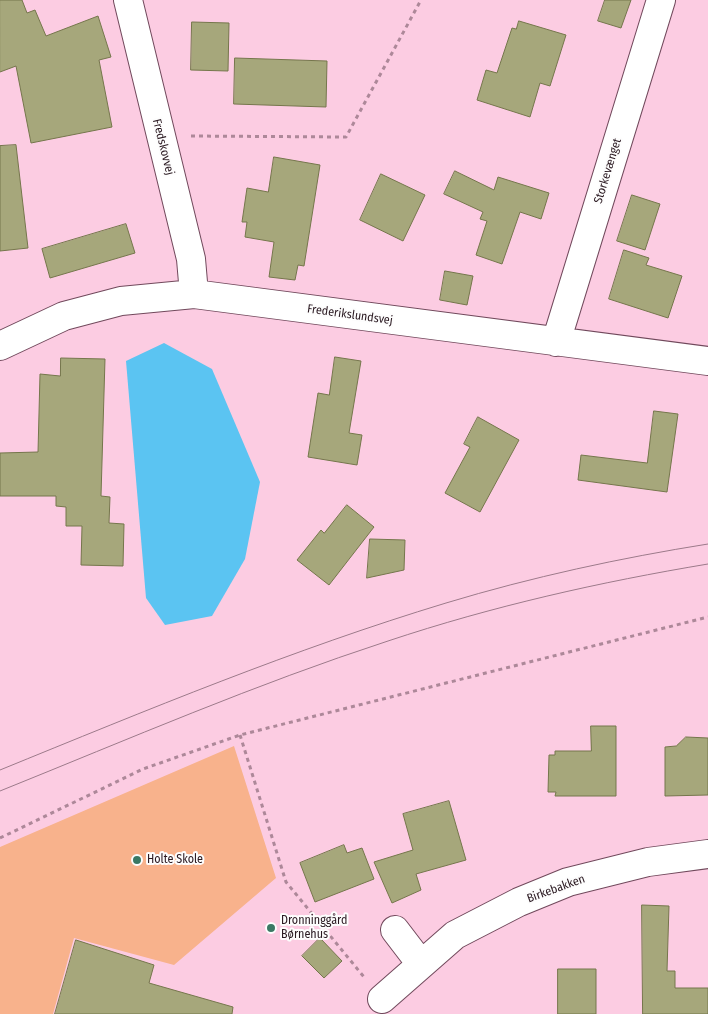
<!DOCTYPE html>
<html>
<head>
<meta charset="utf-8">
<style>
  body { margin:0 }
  canvas { display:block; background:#fccce2 }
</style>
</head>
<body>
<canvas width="708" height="1014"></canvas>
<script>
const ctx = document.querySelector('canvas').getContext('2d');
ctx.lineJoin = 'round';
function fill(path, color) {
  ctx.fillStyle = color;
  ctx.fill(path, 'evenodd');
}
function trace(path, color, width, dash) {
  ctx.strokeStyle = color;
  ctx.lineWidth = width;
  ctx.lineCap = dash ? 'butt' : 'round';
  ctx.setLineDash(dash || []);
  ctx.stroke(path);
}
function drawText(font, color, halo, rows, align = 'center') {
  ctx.font = font + ' "Fira Sans Condensed",sans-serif';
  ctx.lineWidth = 4;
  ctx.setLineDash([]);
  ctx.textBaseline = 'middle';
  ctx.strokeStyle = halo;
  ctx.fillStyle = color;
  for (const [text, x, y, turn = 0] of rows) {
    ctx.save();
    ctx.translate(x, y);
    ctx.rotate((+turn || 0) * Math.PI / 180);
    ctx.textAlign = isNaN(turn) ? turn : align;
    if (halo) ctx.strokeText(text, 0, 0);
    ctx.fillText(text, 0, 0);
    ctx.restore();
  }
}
fill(new Path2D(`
  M234,746l42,132 -102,87 -100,-27 -21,76h-53v-167z`), '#f8b28c');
fill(new Path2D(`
  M164,343l48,26 48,113 -15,77 -33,57 -47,9 -19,-27 -20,-237z`), '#5bc4f2');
const building = new Path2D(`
  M0,0h22l5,13 8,-3 11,26 52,-20 13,41 -12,3 13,67 -81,16 -15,-77 -16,6z
  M605,0h26l-10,28 -23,-7z
  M519,21l47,14 -16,51 -10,-3 -10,34 -53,-17 9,-30 11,3 15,-45 4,1z
  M192,22l37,1 -1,48 -37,-1z
  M235,58l92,3 -1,46 -92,-3z
  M16,145l12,103 -28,3v-105z
  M274,157l46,8 -16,101 -6,-1 -3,15 -26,-3 5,-35 -29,-5 2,-15h-5l5,-34 21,4z
  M455,171l39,19 4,-13 51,16 -8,26 -21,-7 -18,52 -26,-9 11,-34 -7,-2 3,-7 -39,-18z
  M381,174l44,21 -22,46 -43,-21z
  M632,195l28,9 -15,46 -28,-9z
  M126,224l9,29 -85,25 -8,-29z
  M624,250l25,8 -3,7 36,11 -14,42 -59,-19z
  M445,271l28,5 -6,29 -27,-5z
  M335,357l26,4 -12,72 13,2 -5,30 -49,-8 10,-64 11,2z
  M61,358l44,1 -4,137 9,1 -1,26 15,1 -1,42 -42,-1 1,-39h-16v-19l-10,-1v-10h-56v-43l38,-1 2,-78 20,2z
  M654,411l24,3 -11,78 -89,-12 3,-25 66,8z
  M478,417l41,23 -39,72 -35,-19 25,-46 -6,-3z
  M347,505l27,22 -45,58 -32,-25 24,-30 3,3z
  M370,539l35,1 -1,30 -37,8z
  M591,726h25v70h-61l1,-4h-8l1,-37h6v-4h36z
  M686,737l22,1v57l-43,1v-49l11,-1z
  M449,801l17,59 -50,14 5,16 -29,13 -18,-41 39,-12 -10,-36z
  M344,845l3,8 15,-5 12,31 -59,23 -15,-39z
  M642,905l27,1 -2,65h8v17h33v26h-65z
  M320,938l22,23 -18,17 -22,-22z
  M76,940l78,25 -5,18 84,24 -1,7h-177z
  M558,969h38v45h-38z`);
fill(building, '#a6a77b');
trace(building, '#75764c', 1);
const minor = new Path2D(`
  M128,0l63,259 3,35
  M556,342l105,-342
  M0,346l64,-30 57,-15 73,-7 514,67
  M395,930l26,34
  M382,999l73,-64 64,-33 49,-20 80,-20 60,-8`);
trace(minor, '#71495c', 30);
trace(new Path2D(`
  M191,136l155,1 75,-137
  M240,735l46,147 78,95
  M0,838l143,-69 97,-34 468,-118`), '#ad8899', 3, [4, 4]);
trace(minor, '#fff', 28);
trace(new Path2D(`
  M0,770c147,-60 294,-121 446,-167 86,-26 174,-45 262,-59
  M0,791c129,-52 256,-107 388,-150 105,-35 212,-59 320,-77`), '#9c7a8a', 1);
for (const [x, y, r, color] of [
  [137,860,5,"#3b7864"],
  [271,928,5,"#3b7864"]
]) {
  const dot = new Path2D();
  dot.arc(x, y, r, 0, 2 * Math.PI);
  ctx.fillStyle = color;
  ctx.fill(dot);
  trace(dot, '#fdfdfd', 2);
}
drawText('12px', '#2a1921', '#fdfdfd', [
  ["Fredskovvej",163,147,76],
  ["Storkevænget",608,171,-73],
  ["Frederikslundsvej",350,315,8],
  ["Birkebakken",556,889,-20]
]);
drawText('12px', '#2a1921', '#fdfdfd', [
  ["Holte Skole",147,860],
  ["Dronninggård",281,921],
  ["Børnehus",281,935]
], 'left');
</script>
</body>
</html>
